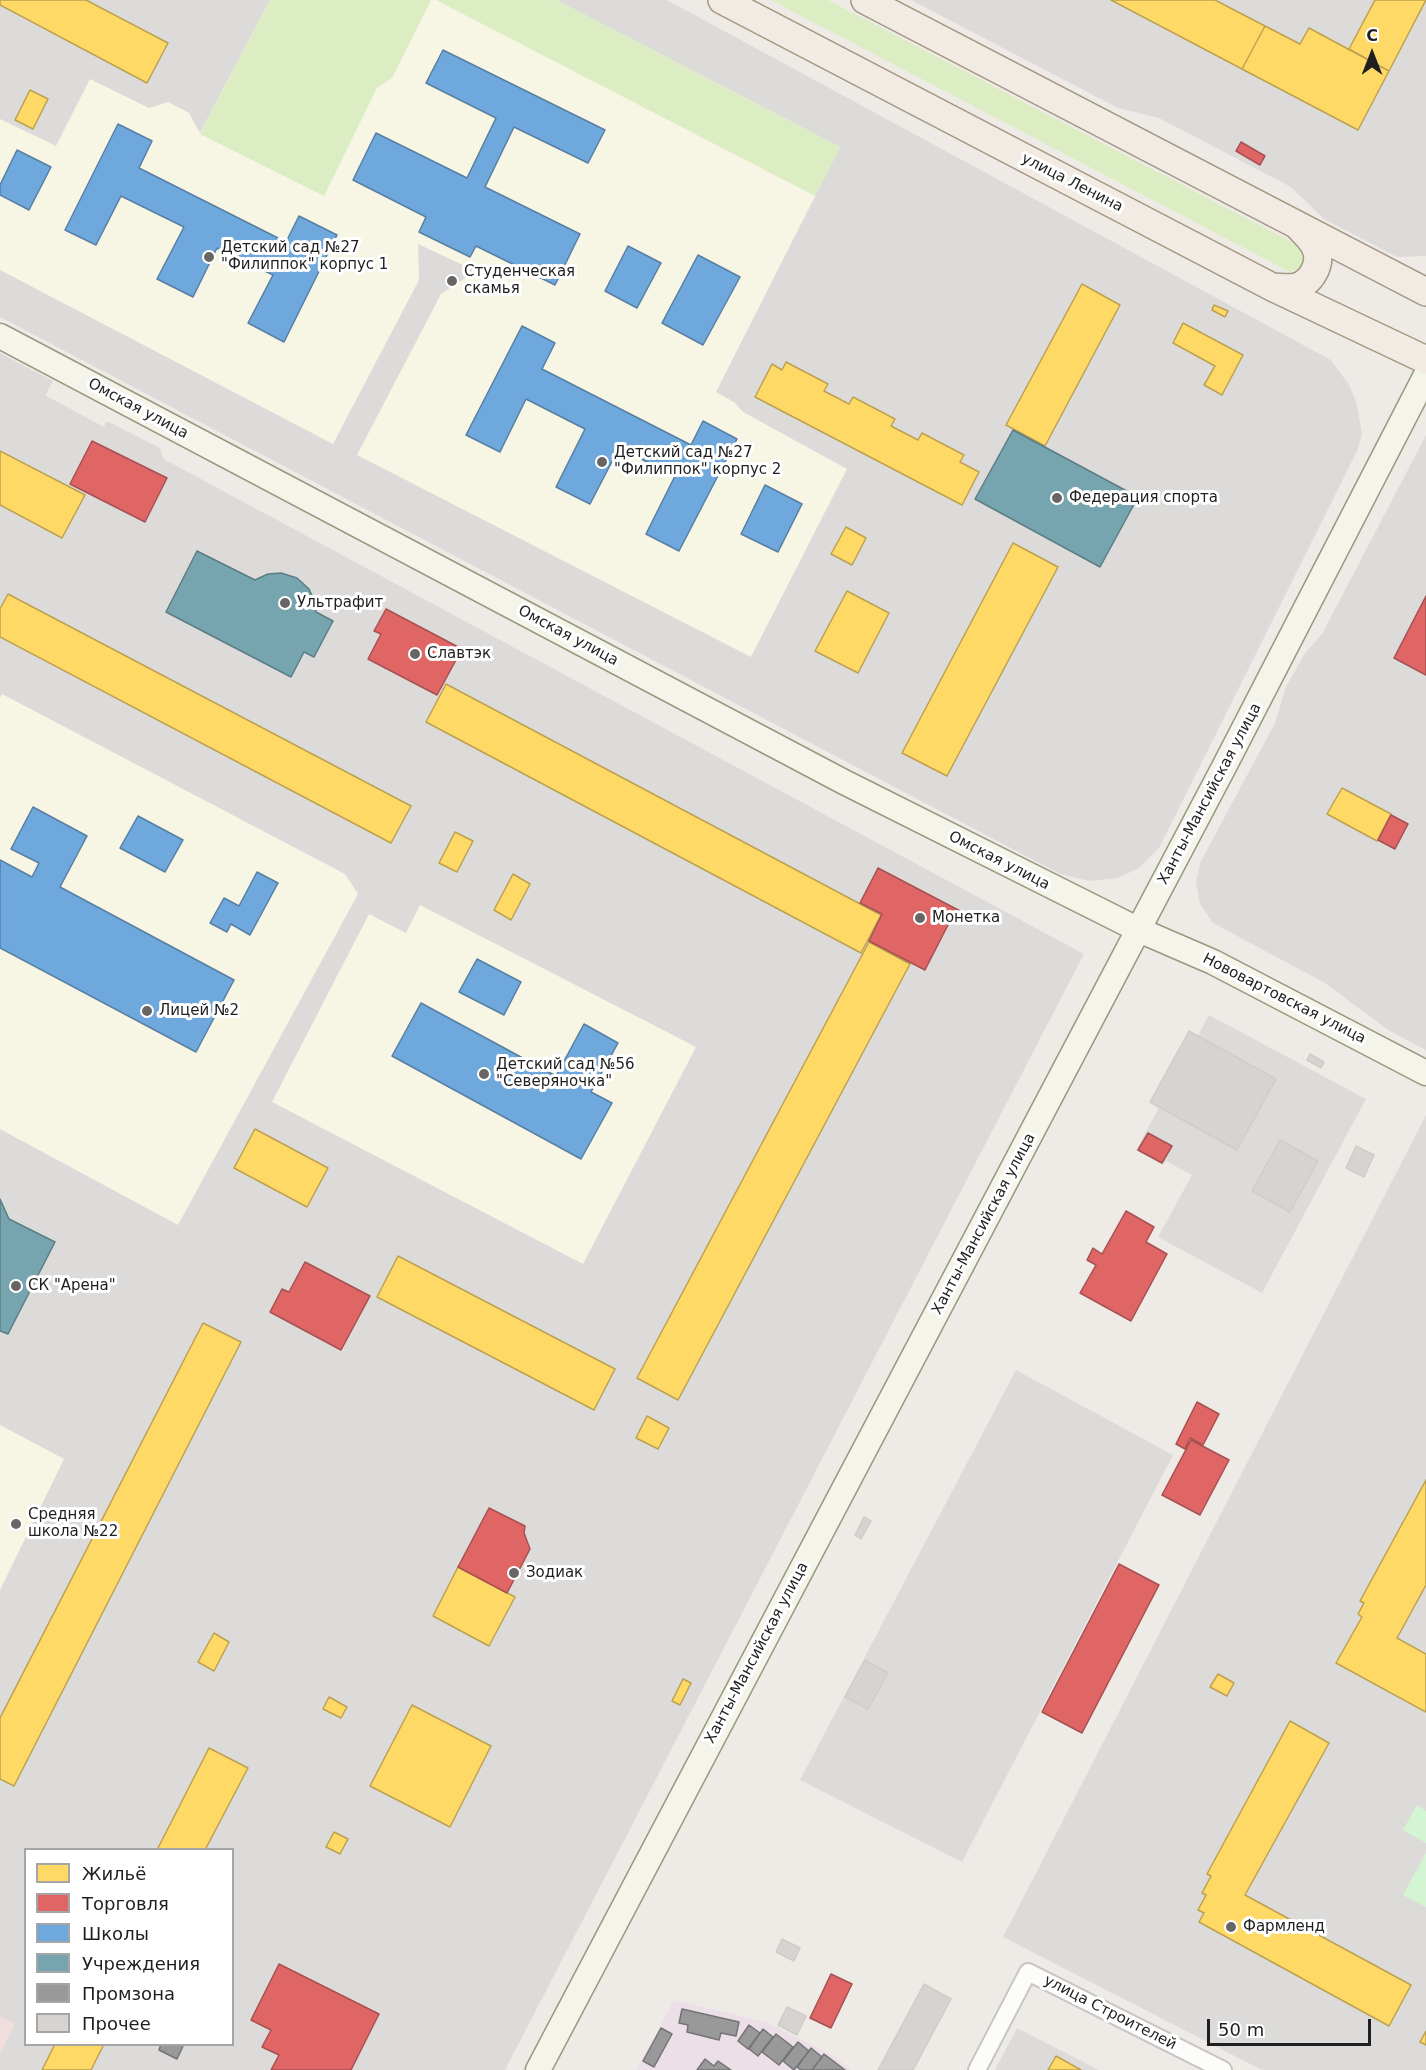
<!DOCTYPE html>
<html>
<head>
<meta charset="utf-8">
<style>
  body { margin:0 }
  #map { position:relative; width:1426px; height:2070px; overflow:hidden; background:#eeebe7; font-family:"DejaVu Sans",sans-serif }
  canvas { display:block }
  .legend { position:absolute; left:24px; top:1848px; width:210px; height:198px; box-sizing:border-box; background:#fff; border:2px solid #a5a5a5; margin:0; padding:8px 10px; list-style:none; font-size:18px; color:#1f1f1f }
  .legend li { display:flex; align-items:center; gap:12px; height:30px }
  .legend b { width:30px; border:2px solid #a5a5a5 }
  .north { position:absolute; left:1342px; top:24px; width:60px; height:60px; -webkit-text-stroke:4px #fff; paint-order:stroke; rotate:0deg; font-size:16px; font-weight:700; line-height:24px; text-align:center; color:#1f1f1f }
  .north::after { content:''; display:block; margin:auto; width:21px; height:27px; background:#1f1f1f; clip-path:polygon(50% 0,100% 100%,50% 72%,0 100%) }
  .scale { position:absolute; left:1207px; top:2019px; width:164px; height:27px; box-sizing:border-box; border:3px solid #1f1f1f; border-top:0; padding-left:8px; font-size:18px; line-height:21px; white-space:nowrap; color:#1f1f1f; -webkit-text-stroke:4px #fff; paint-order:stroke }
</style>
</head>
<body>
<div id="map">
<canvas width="1426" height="2070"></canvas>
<ul class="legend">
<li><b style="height:16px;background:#ffd966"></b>Жильё</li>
<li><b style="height:16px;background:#e06666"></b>Торговля</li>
<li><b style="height:16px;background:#6fa8dc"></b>Школы</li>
<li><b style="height:16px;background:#76a5af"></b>Учреждения</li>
<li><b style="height:16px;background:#999"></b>Промзона</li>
<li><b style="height:16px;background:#d6d3d0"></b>Прочее</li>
</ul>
<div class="north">С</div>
<div class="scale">50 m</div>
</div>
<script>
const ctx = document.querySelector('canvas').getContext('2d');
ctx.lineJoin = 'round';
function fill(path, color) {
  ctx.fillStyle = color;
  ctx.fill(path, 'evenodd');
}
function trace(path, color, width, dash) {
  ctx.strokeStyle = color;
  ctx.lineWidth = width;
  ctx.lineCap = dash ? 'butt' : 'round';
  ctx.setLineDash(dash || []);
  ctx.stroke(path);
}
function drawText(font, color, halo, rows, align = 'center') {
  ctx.font = font + ' "DejaVu Sans",sans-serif';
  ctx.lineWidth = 6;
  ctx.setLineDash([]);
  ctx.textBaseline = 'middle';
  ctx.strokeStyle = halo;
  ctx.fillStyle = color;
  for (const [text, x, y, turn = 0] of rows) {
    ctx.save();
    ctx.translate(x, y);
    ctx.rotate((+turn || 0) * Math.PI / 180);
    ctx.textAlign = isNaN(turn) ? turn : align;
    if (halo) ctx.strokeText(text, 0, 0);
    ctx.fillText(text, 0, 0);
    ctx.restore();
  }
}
fill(new Path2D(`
  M0,0h667l664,360 18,25 8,19 5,30 -4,15 -199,399 -20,20 -21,10 -29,3 -29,-7 -1060,-557z
  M911,0h515v256l-29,1 -73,-38 -33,-32 -132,-69 -41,-10z
  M0,371l1084,583 -579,1116h-505zM26,1850h206v194h-206z
  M1426,435v615l-38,-20 -63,-47 -112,-60 -13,-19 -4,-22 4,-19 75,-140 11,-36 19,-34 17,-19z
  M1426,1115v955h-164l-259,-133z
  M1017,2028l82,42h-104z`), '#dddbd9');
fill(new Path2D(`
  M0,2016l15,8 -15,30z`), '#f1dddc');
fill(new Path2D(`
  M674,2000l94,23 64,32 19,15h-215z`), '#ecdfe8');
fill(new Path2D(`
  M270,0h286l284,147 -124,245 18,10 9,10 104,57 -96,188 -394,-202 84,-161 35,-23 -58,-27 1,36 -86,164 -333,-174v-151l56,27 34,-67 59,29 19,-6 21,11 11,20z
  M2,694l343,180 13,20 -180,331 -178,-96v-432z
  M420,905l276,142 -113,217 -311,-162 97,-188 37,19z
  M0,1425l64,34 -64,131z`), '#f7f5e3');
fill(new Path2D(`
  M270,0h161l-39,78 -15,10 -53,108 -124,-62z
  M436,0h120l284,147 -25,49z
  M771,0h57l475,248c5,12 0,20 -13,24z`), '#dcedc3');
fill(new Path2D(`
  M1417,1805l9,6v32l-23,-13z
  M1426,1853v54l-23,-12z`), '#d4f5d2');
fill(new Path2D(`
  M244,0h19l-49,96 -16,-7z
  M1066,0h32l141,75 -7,13z
  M876,167l141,73 -30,57 -141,-73z
  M0,287l166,87 -9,17 -157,-82z
  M0,353l53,28 -18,35 -35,-19z
  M107,421l53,27 5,15 -5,11 -50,-26 2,-7 -13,-5z
  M1185,508l17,9 -43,83 -17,-9z
  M1098,598l38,21 -108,202 -39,-20z
  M1380,667l46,24v111l-47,-25v-24l-30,-27z
  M1426,857v46l-19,-10z
  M988,941l55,30 -38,72 -55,-30z
  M1209,1015l157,84 -104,194 -104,-56 34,-62 -26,-14 -3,4 -27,-15z
  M230,1173l61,33 -34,64 -61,-33z
  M127,1223l76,38 -7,14 -76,-39z
  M105,1264l76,39 -37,73 -77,-38z
  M1016,1370l157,85 -211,407 -162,-82z
  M603,1444l72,37 -35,66 -72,-37z
  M306,1451l37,18 -78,152 -36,-18z
  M358,1479l78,40 -78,151 -78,-40z
  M427,1627l127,66 -29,55 -127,-66z
  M163,1654l42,22 -25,48 -42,-22z
  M1219,1711l14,8 -106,194 -15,-7z
  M49,1817l15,8 -13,24h-20z
  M1367,1825l49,27 -24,44 -50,-27z
  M1406,1905l20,10v19l-28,-15z
  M1102,1939l230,125 -3,6h-27l-210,-114z
  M315,1942l81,41 -11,21 -80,-41z
  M421,2001l48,25 -23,44h-60z
  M150,2055l28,15h-36z`), '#dcdbd9');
const homes = new Path2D(`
  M0,0h86l82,43 -21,40 -147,-78z
  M1111,0h104l50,26 -23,43z
  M1375,0h51l-37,71 -40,-22z
  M1265,26l35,18 9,-16 80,43 -31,59 -116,-61z
  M30,90l18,9 -15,30 -18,-9z
  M1082,284l38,21 -75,141 -39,-21z
  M1214,305l14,6 -3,6 -13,-7z
  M1183,323l60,32 -21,40 -18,-10 11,-19 -42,-23z
  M786,362l42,22 -4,7 25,13 4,-7 42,22 -4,7 27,14 4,-7 42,22 -4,7 19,10 -17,33 -207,-108 17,-33 10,6z
  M0,451l85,44 -23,43 -62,-33z
  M846,527l20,11 -14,27 -21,-11z
  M1013,543l45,24 -111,209 -45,-23z
  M847,591l42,22 -31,60 -43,-22z
  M8,594l403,212 -20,37 -391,-206v-28z
  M446,684l435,231 -20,38 -435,-231z
  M1342,788l49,26 -14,27 -50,-27z
  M455,832l18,9 -16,31 -18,-9z
  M513,874l17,10 -19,36 -17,-10z
  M869,942l41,22 -232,436 -41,-22z
  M255,1129l73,39 -21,39 -73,-39z
  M398,1256l217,113 -21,41 -217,-113z
  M203,1323l38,19 -227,444 -14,-7v-61z
  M647,1416l22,12 -11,21 -22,-11z
  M1426,1480v105l-29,53 29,16v58l-90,-49 26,-46 -4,-3 6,-11 -4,-2z
  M458,1567l57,30 -26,49 -56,-30z
  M214,1633l15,9 -15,29 -16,-9z
  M1218,1674l16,9 -7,13 -17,-9z
  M683,1679l8,4 -11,22 -8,-4z
  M329,1697l18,10 -6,11 -18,-9z
  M412,1705l79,41 -41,81 -80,-41z
  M1290,1721l39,22 -84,152 166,90 -22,41 -190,-104 5,-9 -6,-3 8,-15 -4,-2 9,-17 -4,-2z
  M209,1748l39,20 -43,82h-48z
  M334,1832l14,7 -8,15 -14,-7z
  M1426,2031v14l-6,-3z
  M55,2044h49l-13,26h-49z
  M1056,2056l25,14h-33z`);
fill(homes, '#ffd966');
trace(homes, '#bca151', 1.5);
const shops = new Path2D(`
  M1241,142l24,14 -5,9 -24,-14z
  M92,441l75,37 -22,44 -75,-38z
  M1426,596v79l-32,-17z
  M386,609l76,40 -25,46 -69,-36 13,-25 -7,-3z
  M1391,815l17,9 -13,25 -17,-9z
  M878,868l84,44 -7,12 -5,-3 -25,49 -56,-29 13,-27 -22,-11z
  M1148,1133l24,13 -10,17 -24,-13z
  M1126,1211l28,16 -8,15 21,12 -36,67 -51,-28 16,-28 -9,-5 6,-12 9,6z
  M305,1262l65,34 -29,54 -71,-38 12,-23 7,3z
  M1197,1402l22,12 -16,31 -13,-7 -5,11 -9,-5z
  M1191,1440l38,20 -29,55 -38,-20z
  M489,1508l36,18 -1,7 6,16 -23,44 -49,-26z
  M1119,1564l40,21 -77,148 -40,-21z
  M279,1964l100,50 -28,56h-80l8,-15 -17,-8 9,-17 -20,-10z
  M831,1974l21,10 -21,44 -21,-10z`);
fill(shops, '#e06666');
trace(shops, '#a65151', 1.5);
const schools = new Path2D(`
  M443,50l162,80 -17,33 -74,-36 -29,60 95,47 -25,51 -79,-39 -6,11 -51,-25 7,-15 -73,-37 23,-47 91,45 29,-60 -70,-35z
  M118,124l34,17 -13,27 147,74 13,-26 38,19 -53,107 -36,-19 25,-48 -56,-27 -24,49 -36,-18 27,-52 -63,-31 -25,49 -31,-15z
  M17,150l34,17 -22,43 -29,-15v-10z
  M628,246l33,17 -24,45 -32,-17z
  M698,255l42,22 -37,68 -41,-22z
  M522,326l33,17 -13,26 149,76 12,-24 34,18 -58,112 -33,-17 29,-58 -56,-28 -29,56 -34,-17 29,-58 -59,-30 -26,53 -34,-17z
  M765,485l37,19 -24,48 -37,-18z
  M33,807l54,29 -27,51 174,93 -38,72 -196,-104v-88l32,17 7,-14 -28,-14z
  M138,816l45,24 -18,32 -45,-24z
  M257,872l21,11 -28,52 -19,-11 -4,8 -17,-9 14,-25 15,8z
  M477,959l44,23 -17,33 -45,-23z
  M421,1003l135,73 28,-52 34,19 -27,49 21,11 -31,56 -189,-103z`);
fill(schools, '#6fa8dc');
trace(schools, '#577fa3', 1.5);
const public = new Path2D(`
  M1013,430l125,67 -38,70 -125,-68z
  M197,551l58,29 13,-6 13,-1 16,5 12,11 6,13 1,10 17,9 -19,36 -10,-5 -13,25 -125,-65z
  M0,1199l9,20 46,23 -47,92 -8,-3z`);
fill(public, '#76a5af');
trace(public, '#5c7d84', 1.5);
const industry = new Path2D(`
  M682,2009l57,13 -3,14 -15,-3 -2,7 -32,-8 1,-7 -9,-2z
  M749,2025l11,8 -12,16 -10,-8z
  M661,2028l11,6 -18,33 -11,-6z
  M763,2029l10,8 -15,19 -9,-7z
  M776,2034l17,13 -14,18 -17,-13z
  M798,2042l11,9 -15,19 -11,-9z
  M161,2044h23l-7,15 -18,-9z
  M811,2048l11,9 -10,13h-11l-4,-3z
  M824,2054l21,16h-33z
  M705,2059l9,7 4,-5 13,9h-34z`);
fill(industry, '#999');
trace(industry, '#747474', 1.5);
const building = new Path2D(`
  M1189,1031l87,48 -39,71 -87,-48z
  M1310,1054l14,8 -3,6 -14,-8z
  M1280,1140l38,21 -28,51 -38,-21z
  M1356,1146l18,9 -10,22 -18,-9z
  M864,1517l7,4 -10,18 -6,-4z
  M865,1660l23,13 -20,36 -23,-12z
  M782,1939l18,9 -6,13 -18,-9z
  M924,1984l27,15 -38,71h-35z
  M787,2007l19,9 -9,19 -19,-10z`);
fill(building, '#d6d3d0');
trace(building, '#d1ccc8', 1.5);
const minor = new Path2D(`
  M977,2070l51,-98 195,98`);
const secondary = new Path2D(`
  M0,336l844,446 295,148 74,32 213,111
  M538,2070l687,-1305 201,-390`);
const primary = new Path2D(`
  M722,0l550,287 154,73
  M865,0l561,292
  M1272,287c8,0 16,2 24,0 15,-4 26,-23 20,-38 -3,-9 -11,-15 -17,-22`);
trace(minor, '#c6c5c3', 20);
trace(secondary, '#98987e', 27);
trace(primary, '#a49783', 30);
trace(minor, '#fcfcfb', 16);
trace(secondary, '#f4f4ea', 24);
trace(primary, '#f1ebe4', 27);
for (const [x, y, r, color] of [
  [209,257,6,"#676665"],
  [452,281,6,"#676665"],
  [602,462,6,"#676665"],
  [1057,498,6,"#676665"],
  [285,603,6,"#676665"],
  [415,654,6,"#676665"],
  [920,918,6,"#676665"],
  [147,1011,6,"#676665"],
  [484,1074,6,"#676665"],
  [16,1286,6,"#676665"],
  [16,1524,6,"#676665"],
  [514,1573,6,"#676665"],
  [1231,1927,6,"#676665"]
]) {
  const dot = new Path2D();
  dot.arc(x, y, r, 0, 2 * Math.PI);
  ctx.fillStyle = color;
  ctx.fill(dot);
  trace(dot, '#fff', 2);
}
drawText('15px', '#1f1f1f', '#fff', [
  ["улица Ленина",1072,183,27],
  ["Омская улица",138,409,28],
  ["Омская улица",568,636,28],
  ["Ханты-Мансийская улица",1210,794,-62],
  ["Омская улица",999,861,27],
  ["Нововартовская улица",1284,999,27],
  ["Ханты-Мансийская улица",984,1224,-62],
  ["Ханты-Мансийская улица",757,1653,-62],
  ["улица Строителей",1110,2013,27]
]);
drawText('15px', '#1f1f1f', '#fff', [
  ["Детский сад №27",221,248],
  ["\"Филиппок\" корпус 1",221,265],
  ["Студенческая",464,272],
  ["скамья",464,289],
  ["Детский сад №27",614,453],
  ["\"Филиппок\" корпус 2",614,470],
  ["Федерация спорта",1069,498],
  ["Ультрафит",297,603],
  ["Славтэк",427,654],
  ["Монетка",932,918],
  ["Лицей №2",159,1011],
  ["Детский сад №56",496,1065],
  ["\"Северяночка\"",496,1082],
  ["СК \"Арена\"",28,1286],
  ["Средняя",28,1515],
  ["школа №22",28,1532],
  ["Зодиак",526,1573],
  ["Фармленд",1243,1927]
], 'left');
</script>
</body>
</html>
